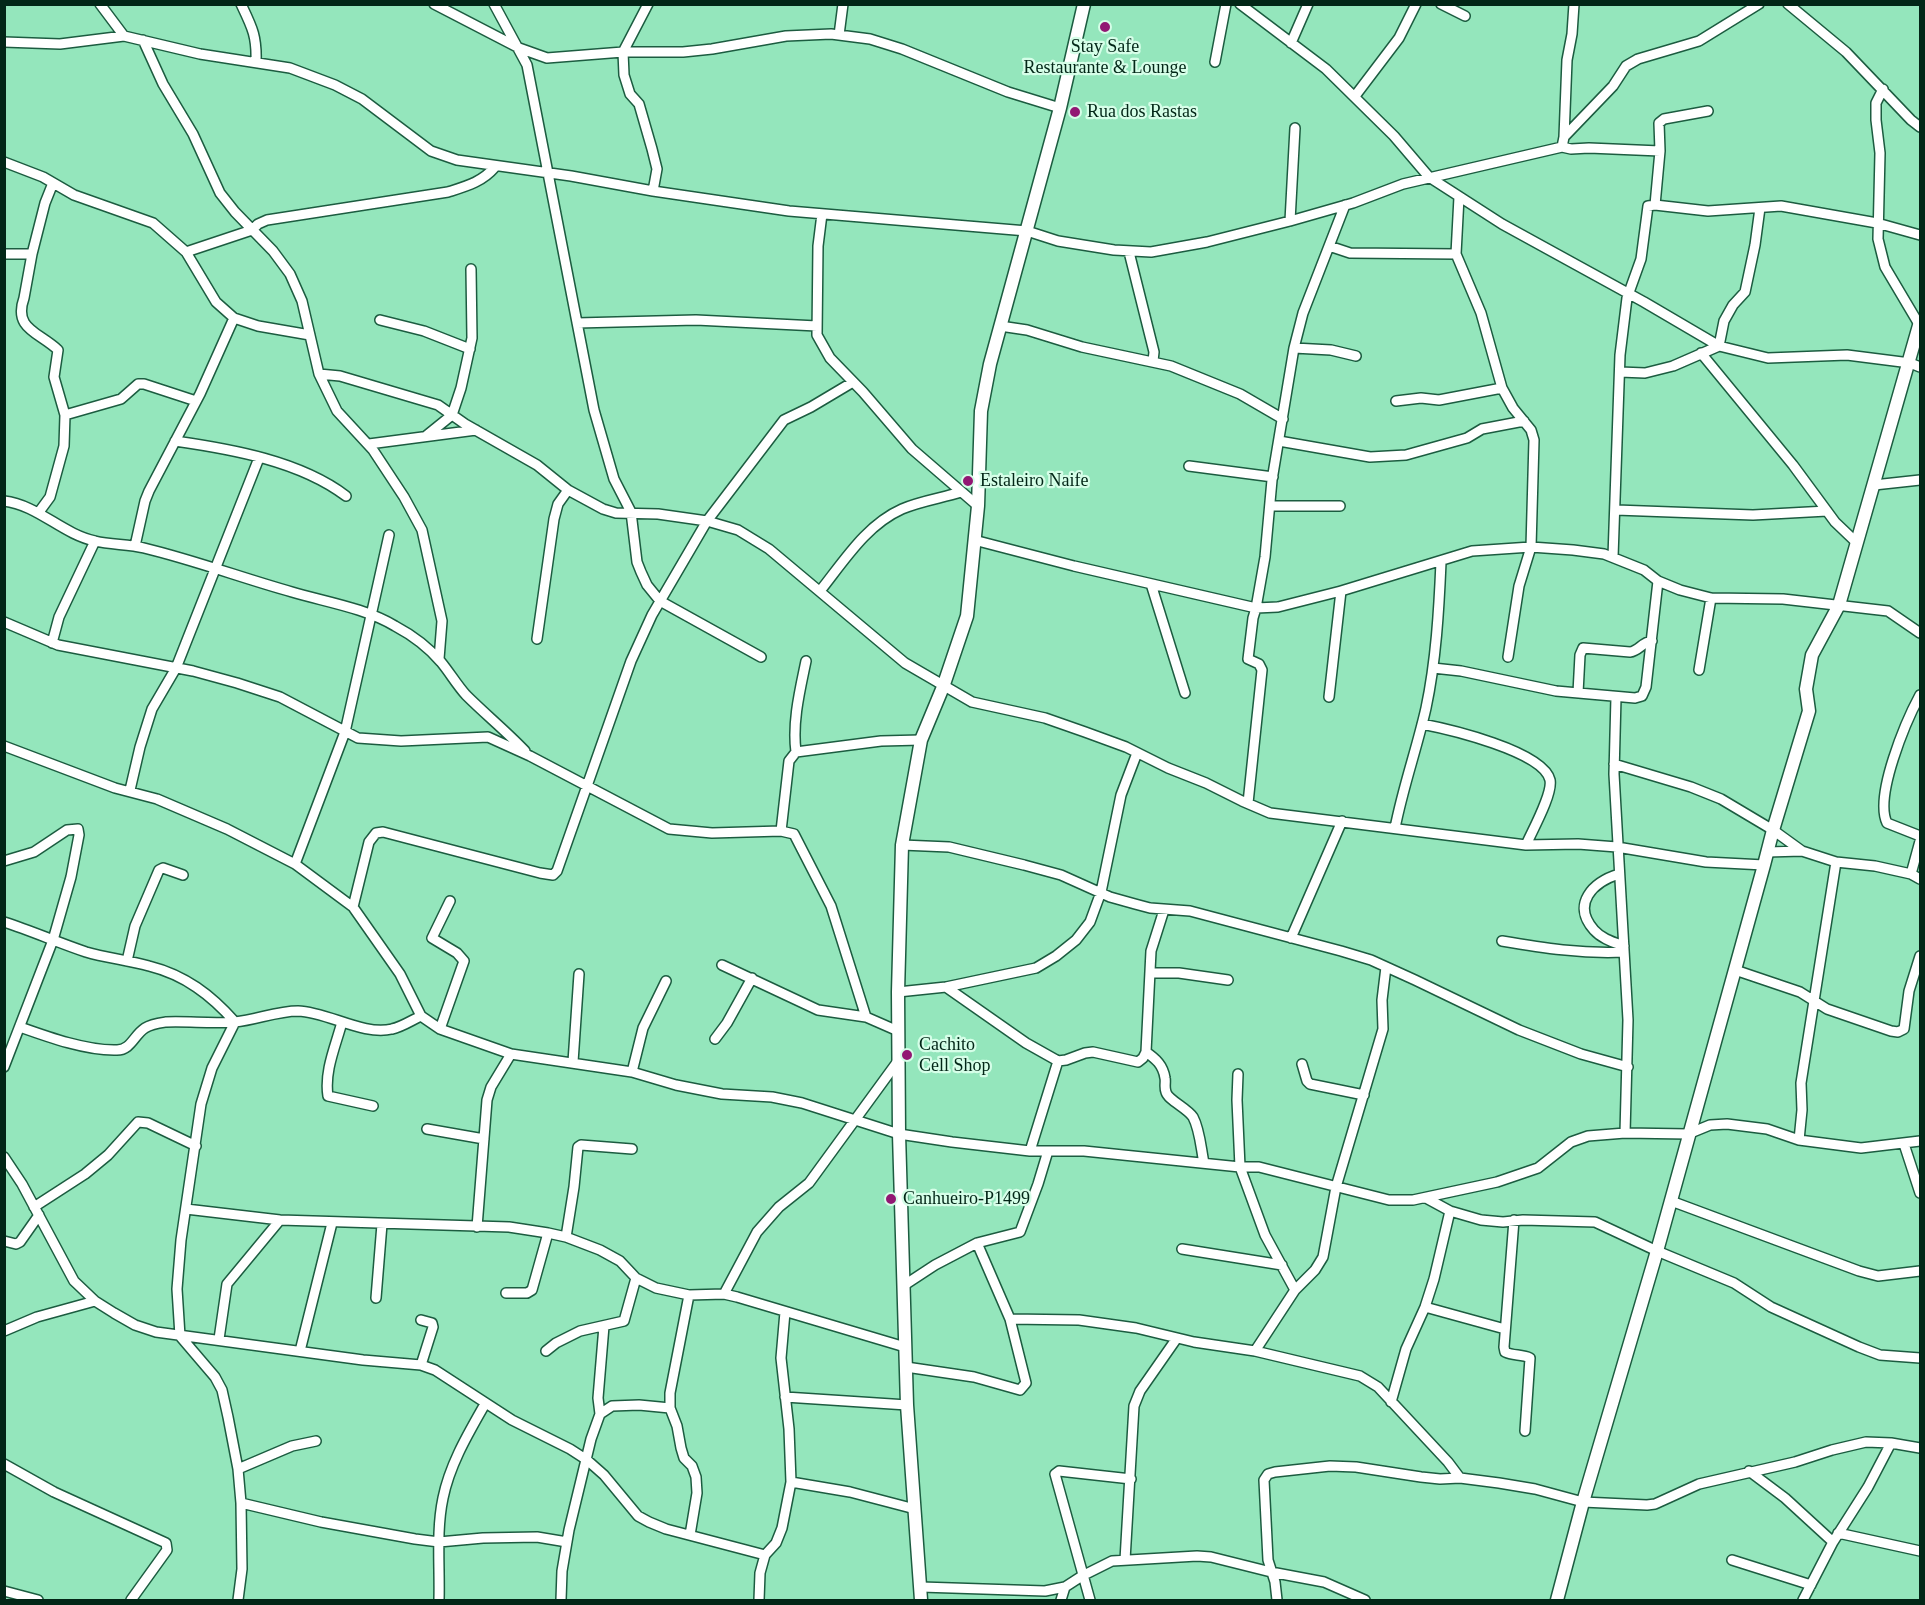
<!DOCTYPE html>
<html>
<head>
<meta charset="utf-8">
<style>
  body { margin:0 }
  #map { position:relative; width:1925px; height:1605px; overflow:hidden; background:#94e6bc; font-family:Georgia,serif }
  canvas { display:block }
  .frame { position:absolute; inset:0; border:6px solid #022617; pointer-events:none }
</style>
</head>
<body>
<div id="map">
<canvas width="1925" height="1605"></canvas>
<div class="frame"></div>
</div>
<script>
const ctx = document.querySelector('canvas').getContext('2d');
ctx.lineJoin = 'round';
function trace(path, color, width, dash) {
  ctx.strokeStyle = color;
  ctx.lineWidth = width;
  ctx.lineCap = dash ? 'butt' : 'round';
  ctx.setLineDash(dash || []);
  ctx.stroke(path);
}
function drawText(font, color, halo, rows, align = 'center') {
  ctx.font = font + ' Georgia,serif';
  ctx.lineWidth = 4.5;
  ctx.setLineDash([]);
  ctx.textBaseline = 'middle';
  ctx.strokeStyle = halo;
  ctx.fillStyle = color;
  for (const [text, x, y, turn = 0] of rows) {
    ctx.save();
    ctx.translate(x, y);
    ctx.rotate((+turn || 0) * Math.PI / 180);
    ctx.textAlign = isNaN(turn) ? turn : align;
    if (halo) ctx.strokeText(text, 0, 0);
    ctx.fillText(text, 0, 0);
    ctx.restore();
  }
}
const street = new Path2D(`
  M100,4l24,32
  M241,4c11,23 16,32 15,58
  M434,4l85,44 28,10 76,-6h60l29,-3 74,-13 45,-2 39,5 32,10 106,43 52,16
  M494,4l33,61 67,345 20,69 17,33 6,50 4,10 6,13 13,16 101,56
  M648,4l-25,48 1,23 6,19 9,10 13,45 5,20 -4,22
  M1240,4l86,65 68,67 35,41 73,47 142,78 75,44 49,12 79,-3 63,8 10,4
  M1441,4l24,12
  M1574,4l-2,30 -5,26 -3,77 -2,10 9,2 18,-1 71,3 -5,54 53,6 73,-5 96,17 43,12
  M1788,4l58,48 65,68 9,7
  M839,35l4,-31
  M143,40l20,44 30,50 27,59 15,19 38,39 17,23 12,27 17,73 18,37 36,39 31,47 18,33 20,91 -3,38
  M4,42l56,2 64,-8 76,18 90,14 45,17 27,14 69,52 26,9 114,16 82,15 136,20 238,20 31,10 56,9 37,2 56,-10 83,-21 63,-18 50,-19 159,-37
  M1291,43l17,-39
  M1215,62l11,-58
  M1883,89l-7,14v17l4,33 -2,86 7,28 35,59
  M1355,96l44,-58 17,-34
  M1564,137l49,-51 13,-20 12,-7 61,-18 60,-37
  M1660,151l-1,-28 5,-4 44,-8
  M4,162l39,15 31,18 79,28 33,29 30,50 18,16 24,8 52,9
  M1459,197l-3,57 25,59 21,75 11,20 18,22 3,10 -3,107 -12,39 -11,71
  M822,214l-4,32 -1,89 13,23 33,34 49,57 66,57
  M1290,221l5,-93
  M1329,246l21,7 106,1
  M186,252l66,-22 6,-6 9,-4 181,-28c19,-6 34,-10 47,-25
  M1129,252l25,100 -1,9
  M4,254h28
  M380,320l44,11 46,18
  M577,323l119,-3 121,6
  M1000,326l27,4 55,17 89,19 69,28 43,25
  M1294,348l37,2 25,6
  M1701,353l92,112 42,57 22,21
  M1620,372l25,1 28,-7 46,-20 5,-25 9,-16 12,-13 10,-47 5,-37
  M319,374l21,2 98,29 27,19 72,41 31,25 35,19 13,4 42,1 49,7 31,9 31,19 136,114 67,39 73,16 40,14 41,15 42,21 38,15 36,18 28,12 256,32 52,-1 39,3 89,15 58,3
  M1396,401l25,-3 18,2 63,-12
  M65,415l56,-16 17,-15h6l52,17
  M426,436l26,-21 9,-27 11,-50 -1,-69
  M175,441c56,8 125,20 171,55
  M1279,441l91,16 36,-2 61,-17 15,-9 42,-8
  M369,444l107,-14
  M1189,466l84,11
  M1874,485l46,-5
  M4,501c34,4 58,33 91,40 16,4 33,3 49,7 50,12 98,30 148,44 34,10 73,16 103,34 17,9 34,22 46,36 9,11 16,23 25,33 19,19 40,36 59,56
  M1270,506h70
  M1616,510l137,5 74,-4
  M39,512l11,-15 14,-51 1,-31 -11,-38 4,-27c-19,-18 -45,-21 -34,-52l8,-44 13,-51 8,-20
  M974,540l100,26 182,42 22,-1 63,-16 131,-40 59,-4 42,3 31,4 40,16 14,11 22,9 31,8 72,1 105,12 32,22
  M135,546l10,-45 4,-10 51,-97 34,-76
  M1613,557l7,-202 7,-57 14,-39 7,-53 7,-1
  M1151,584l34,109
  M820,591c24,-30 46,-66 82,-82 18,-8 40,-11 59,-17
  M4,622l54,23 135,26 44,12 43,14 78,41 43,3 87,-4 42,19 139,73 43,4 69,-2 13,3 37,72 35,111
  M537,639l17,-120 4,-15 10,-14
  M52,643l7,-26 36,-76
  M1433,668l28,3 95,20 79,7 7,-2 4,-9 12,-106
  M1699,670l12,-72
  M1578,693l2,-38 3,-7 47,4c9,-1 12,-10 22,-11
  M1920,695c-14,26 -46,101 -33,128l33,13
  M1329,697l12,-106
  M1616,697l-2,77 14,246 -3,113
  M1422,724c26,5 121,27 128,56 3,14 -18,51 -24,65
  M4,746l111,42 42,11 70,30 68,35 58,43 47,67 21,42 19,13 71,25 121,18 44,13 46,9 50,3 30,6 97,31 53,8 78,9h54l156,16h19l130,33h24l84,-18 41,-14 33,-26 17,-6 37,-3 63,1 22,-9 17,-1 40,5 32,11 62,8 59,-7
  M796,752c-4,-30 4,-62 10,-91
  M1614,764l77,23 30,12 52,31 29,21 34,11 39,4 36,8 9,5
  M130,790l10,-43 12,-38 24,-41 83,-210
  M1248,803l14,-133 -3,-6 -11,-5 5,-41 3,-10 9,-51 7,-77 22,-132 9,-35 42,-108
  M1395,828c8,-41 22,-80 31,-120 10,-47 13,-98 15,-146
  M781,831l8,-70 7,-9 85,-11 40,-1
  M902,845l47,2 75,18 37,10 49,22 25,7 15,4 40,3 151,40 30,9 44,20 104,50 62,24 47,13
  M1767,852l35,-1
  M4,861l30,-9 33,-22 11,-1 1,6 -8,42 -18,63 -49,127
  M295,864l50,-132 44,-197
  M1619,874c-26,8 -48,30 -25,56 8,9 19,12 30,16
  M1911,874l9,-33
  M353,907l16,-65 7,-9 7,-1 157,41 13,2 4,-4 74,-210 21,-46 55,-94 77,-101 27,-13 42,-25
  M4,922c28,9 55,21 82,30 20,6 42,8 63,14 36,9 62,29 86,56l-23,46 -11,36 -20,136 -4,49 3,47 35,41 7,13 6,27 10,52 3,34 1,66 -4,31
  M1291,938l51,-117
  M1502,941c41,7 80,13 122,11
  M127,961l8,-35 24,-56 4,-2 20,7
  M722,965l96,45 48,7 32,14
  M1735,970l65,22 27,17 64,22 7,1 6,-3 5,-38 11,-35
  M1151,973h28l49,7
  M946,987l80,56 32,18 8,-1 19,-7 8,-1 45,10 5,-4 3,-6 5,-101 13,-41
  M898,992l48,-5 90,-19 20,-12 20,-16 14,-18 11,-30 20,-97 16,-42
  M342,1022c-6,23 -18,49 -14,74l45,10
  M20,1027c28,10 67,24 97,23 14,0 17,-15 28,-22 6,-4 14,-5 21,-6 23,-1 46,2 69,0 21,-2 42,-11 63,-11 30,1 65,25 94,18 10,-2 20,-9 29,-13
  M440,1029l24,-68 -7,-8 -25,-15 18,-37
  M715,1039l12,-16 25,-45
  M1146,1052c10,7 17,13 19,26 1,4 -1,9 1,14 2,8 21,16 27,25 7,13 8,32 11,46
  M573,1062l6,-88
  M1302,1064l5,17 3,3 54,11
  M632,1072l11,-44 23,-47
  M1238,1074l-1,26 3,67 25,68 30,55
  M427,1129l57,10
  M1799,1140l3,-30 -1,-27 35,-221
  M1904,1144l16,49
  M1030,1151l28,-90
  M4,1157l18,27 52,97 21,20 19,12 21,12 21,7 207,28 58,5 14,5 77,50 58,29 17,11 17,15 34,41 11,6 17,7 99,26
  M1671,1201l188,70 19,5 42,-5
  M34,1207l51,-33 23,-19 30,-33 10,1 48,23
  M186,1209l94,11 229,7 39,6 18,4 34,13 20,11 16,17 20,10 33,7 35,-1 13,3 168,50
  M1450,1211l31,9 22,2 20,-2 72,2 62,29 77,32 37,24 88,40 21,8 40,3
  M1514,1220l-10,127 1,5c8,4 17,2 25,6l-5,73
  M477,1227l10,-127 4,-13 20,-33
  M566,1237l8,-50 4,-40 3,-2 51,4
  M4,1241l12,3 4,-2 19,-27
  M1182,1249l100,16
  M903,1286l32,-21 42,-22 43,-11 18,-48 10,-33
  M506,1293h21l5,-3 16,-57
  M724,1294l33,-62 22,-25 30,-24 89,-122
  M689,1295l-19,98v15l7,18 4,22 3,10 8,8 4,11 1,16 -7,42
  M376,1298l6,-74
  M1425,1307l80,22
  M1010,1319l69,1 57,8 58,14 61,9 105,25 18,11 70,75 12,16
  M421,1320l11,3 1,4 -12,38
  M4,1331l33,-14 58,-16
  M219,1339l8,-55 53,-64
  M300,1351l32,-128
  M546,1351l10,-8 24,-12 44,-10 12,-43
  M1255,1351l40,-61 20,-20 8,-13 13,-70 47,-158 -1,-29 4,-33
  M906,1367l68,10 46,13 6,-7 -16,-64 -33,-76
  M785,1397l122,8
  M1391,1402l15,-53 19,-42 9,-28 16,-68 -24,-13
  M600,1414l-2,-16 6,-72
  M4,1464l50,28 112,51 1,7 -36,50
  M238,1469l54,-23 24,-5
  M1749,1471l36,27 48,44
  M791,1482l59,10 65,17
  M241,1503l80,19 94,17 24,3 44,-4 54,-1 30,5
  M1838,1533l82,18
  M1125,1560l9,-154 6,-15 37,-53
  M1732,1560l79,25
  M921,1587l124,4 20,-4 17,-11 30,-15 85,-5 14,1 60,15 53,10 41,18
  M4,1591l34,9
  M439,1600c1,-33 -3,-69 4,-102 7,-34 25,-64 42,-94
  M561,1600l1,-29 7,-41 22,-91 9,-25 12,-8 27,-1 31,3
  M759,1600l1,-27 5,-18 11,-12 6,-15 9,-46 -2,-53 -8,-71 4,-46
  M1061,1600l4,-13
  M1090,1600l-35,-126 4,-3 72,8
  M1277,1600l-2,-18 -7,-22 -4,-80 4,-6 7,-2 55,-6 26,1 65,10 19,2 20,-1 39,5 36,6 48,13 64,3 8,-1 44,-20 96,-22 37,-12 34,-8 25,1 29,5
  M1803,1600l30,-58 35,-55 23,-44`);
const secondary = new Path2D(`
  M921,1600l-14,-195 -8,-271 -1,-142 4,-147 19,-105 22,-53 24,-71 11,-110 3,-95 9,-47 70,-256 24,-104
  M1557,1600l26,-98 74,-251 107,-386 9,-35 36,-119 -3,-22 6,-34 27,-50 81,-283`);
trace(street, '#1c5c40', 12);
trace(secondary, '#1c5c40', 15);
trace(street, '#fff', 9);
trace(secondary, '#fff', 12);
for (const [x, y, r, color] of [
  [1105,27,6,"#921773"],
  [1075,112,6,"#921773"],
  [968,481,6,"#921773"],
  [907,1055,6,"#921773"],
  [891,1199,6,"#921773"]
]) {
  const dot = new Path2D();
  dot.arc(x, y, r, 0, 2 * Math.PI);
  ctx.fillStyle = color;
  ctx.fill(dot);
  trace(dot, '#d6fee8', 2);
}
drawText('18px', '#022617', '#d6fee8', [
  ["Stay Safe",1105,47,"center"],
  ["Restaurante & Lounge",1105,68,"center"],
  ["Rua dos Rastas",1087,112],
  ["Estaleiro Naife",980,481],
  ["Cachito",919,1045],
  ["Cell Shop",919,1066],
  ["Canhueiro-P1499",903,1199]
], 'left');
</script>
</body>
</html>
